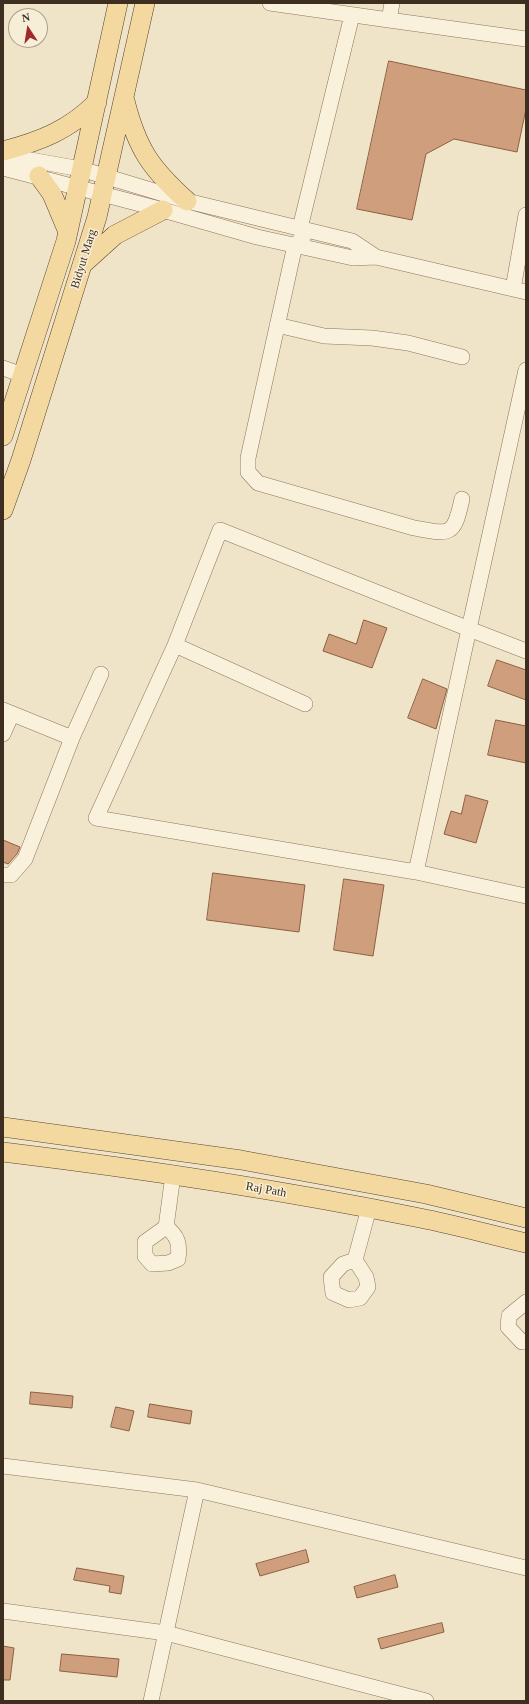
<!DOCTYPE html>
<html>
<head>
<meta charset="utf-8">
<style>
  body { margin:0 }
  #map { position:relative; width:529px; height:1704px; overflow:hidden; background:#f0e4c8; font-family:Georgia,serif }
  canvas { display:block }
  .frame { position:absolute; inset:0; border:4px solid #3d2e20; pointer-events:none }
  .north { position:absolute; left:8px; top:8px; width:40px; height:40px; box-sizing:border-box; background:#f7eed8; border:1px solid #ada18e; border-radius:50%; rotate:348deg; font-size:11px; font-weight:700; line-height:16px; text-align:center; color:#3d2e20 }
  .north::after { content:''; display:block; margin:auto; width:14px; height:18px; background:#9e2a2b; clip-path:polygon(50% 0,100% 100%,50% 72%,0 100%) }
</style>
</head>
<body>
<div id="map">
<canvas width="529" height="1704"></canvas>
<div class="frame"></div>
<div class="north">N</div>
</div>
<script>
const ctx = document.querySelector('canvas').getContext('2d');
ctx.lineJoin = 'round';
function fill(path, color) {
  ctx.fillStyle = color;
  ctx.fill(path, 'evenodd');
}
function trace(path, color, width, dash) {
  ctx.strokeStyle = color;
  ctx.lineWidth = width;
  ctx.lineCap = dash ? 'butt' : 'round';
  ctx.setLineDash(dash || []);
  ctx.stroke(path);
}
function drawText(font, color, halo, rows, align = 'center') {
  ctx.font = font + ' Georgia,serif';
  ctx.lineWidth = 3;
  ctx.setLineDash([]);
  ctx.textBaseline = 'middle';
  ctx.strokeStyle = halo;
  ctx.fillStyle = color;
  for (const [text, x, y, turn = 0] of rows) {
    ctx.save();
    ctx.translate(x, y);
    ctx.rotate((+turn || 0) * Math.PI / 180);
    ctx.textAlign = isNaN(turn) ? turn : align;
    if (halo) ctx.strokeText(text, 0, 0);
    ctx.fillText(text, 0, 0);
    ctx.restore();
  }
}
const building = new Path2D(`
  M389,61l137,29v19l-9,43 -63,-13 -28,15 -14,66 -55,-11z
  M364,620l23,8 -15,40 -49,-17 6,-17 27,10z
  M497,660l29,10v30l-38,-14z
  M423,679l24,10 -11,40 -28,-11z
  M496,720l30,6v37l-38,-8z
  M466,795l22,6 -12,42 -32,-9 7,-23 10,3z
  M3,840l17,7 -3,7 -9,10 -5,-2z
  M213,873l92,12 -6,47 -92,-12z
  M344,879l40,6 -11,71 -39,-6z
  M31,1392l42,4 -1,12 -42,-4z
  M150,1404l42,7 -2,13 -42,-7z
  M116,1407l18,4 -5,20 -18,-4z
  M306,1550l3,12 -49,14 -4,-12z
  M77,1568l47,8 -3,18 -12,-2 1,-6 -36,-6z
  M395,1575l3,12 -41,11 -3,-11z
  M442,1623l2,9 -63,17 -3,-10z
  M3,1646l11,2 -4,32h-7z
  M62,1654l57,5 -2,18 -57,-6z`);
fill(building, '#cf9f7d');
trace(building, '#8d5f41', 1);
const minor = new Path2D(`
  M270,3l119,17 3,-17
  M352,15l-52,213 3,10 -8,7 -47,213v14l10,11 156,45c37,7 40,8 48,-29
  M389,20l137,19
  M3,155l78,14 106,32 165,40 24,16
  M3,168l160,42 94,27 96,21 23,-1 150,35
  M513,289l13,-74
  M277,325l47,11 48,2 36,5 54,14
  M3,368l20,7
  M526,370l-57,259 -249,-99 -45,115 -79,173 320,54 110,24
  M175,645l130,59
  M3,710l69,28
  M3,734l9,-20
  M416,872l53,-243 57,22
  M3,875h8l14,-16 47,-121 29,-64
  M166,1227l-21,15v14l7,8 16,-1 10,-4c2,-15 0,-23 -12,-32l7,-52
  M355,1260l-12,4 -12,13 2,16 16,7 11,-2 8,-11 -2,-10 -11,-17 14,-52
  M526,1302l-17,14 -1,11 14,15h4
  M3,1466l194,24 329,78
  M3,1611l163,22 260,68
  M151,1701l46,-211`);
const major = new Path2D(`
  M125,101c12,47 25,67 62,100
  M3,151c38,-10 66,-21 94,-49
  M39,176l13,18 16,38
  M84,263l31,-28 48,-25
  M3,436l63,-195 52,-238
  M3,510l18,-50 76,-243 48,-214
  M3,1127l238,33 185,34 100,24
  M3,1152c140,17 279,38 417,66 36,7 71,17 106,25`);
trace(minor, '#8d765c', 16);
trace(major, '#5b4430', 20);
trace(minor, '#faf1dc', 15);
trace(major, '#f3d9a0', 19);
drawText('12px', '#3d2e20', '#f7eed8', [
  ["Bidyut Marg",84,259,-73],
  ["Raj Path",266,1190,10]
]);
</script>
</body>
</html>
